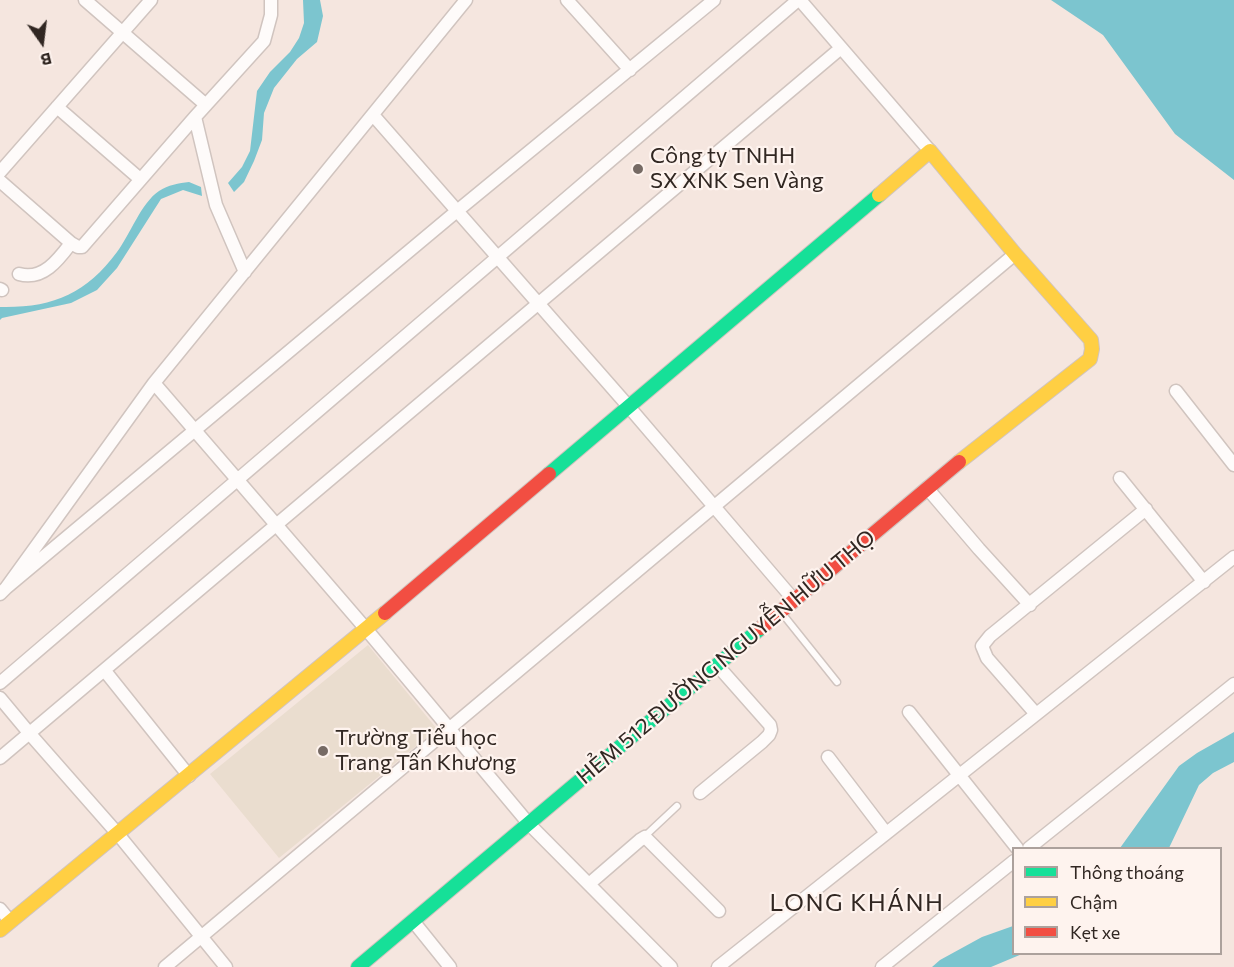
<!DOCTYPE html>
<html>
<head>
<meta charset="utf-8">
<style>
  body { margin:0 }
  #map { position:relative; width:1234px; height:967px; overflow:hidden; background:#f5e6df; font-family:Commissioner,sans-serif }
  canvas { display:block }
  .legend { position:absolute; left:1012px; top:847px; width:210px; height:108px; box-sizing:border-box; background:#fef3ee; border:2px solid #aca19c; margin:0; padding:8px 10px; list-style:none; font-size:18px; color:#312722 }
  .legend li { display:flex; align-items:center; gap:12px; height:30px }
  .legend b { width:30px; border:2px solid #aca19c }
  .north { position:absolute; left:12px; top:12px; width:60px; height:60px; -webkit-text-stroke:4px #fef3ee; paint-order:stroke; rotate:166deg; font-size:16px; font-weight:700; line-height:24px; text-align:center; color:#312722 }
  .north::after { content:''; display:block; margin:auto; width:21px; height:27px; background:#312722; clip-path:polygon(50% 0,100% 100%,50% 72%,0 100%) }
</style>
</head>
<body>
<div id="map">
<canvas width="1234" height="967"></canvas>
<ul class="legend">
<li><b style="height:8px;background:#16e098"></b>Thông thoáng</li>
<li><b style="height:8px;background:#ffcf43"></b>Chậm</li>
<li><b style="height:8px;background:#f24e42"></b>Kẹt xe</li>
</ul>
<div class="north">B</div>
</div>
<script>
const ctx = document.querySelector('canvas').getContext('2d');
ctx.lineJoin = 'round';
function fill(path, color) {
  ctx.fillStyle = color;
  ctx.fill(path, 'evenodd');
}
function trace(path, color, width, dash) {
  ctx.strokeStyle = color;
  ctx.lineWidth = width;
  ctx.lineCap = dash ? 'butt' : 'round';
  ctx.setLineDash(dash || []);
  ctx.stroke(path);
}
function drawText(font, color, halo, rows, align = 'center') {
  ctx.font = font + ' Commissioner,sans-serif';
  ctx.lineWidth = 4.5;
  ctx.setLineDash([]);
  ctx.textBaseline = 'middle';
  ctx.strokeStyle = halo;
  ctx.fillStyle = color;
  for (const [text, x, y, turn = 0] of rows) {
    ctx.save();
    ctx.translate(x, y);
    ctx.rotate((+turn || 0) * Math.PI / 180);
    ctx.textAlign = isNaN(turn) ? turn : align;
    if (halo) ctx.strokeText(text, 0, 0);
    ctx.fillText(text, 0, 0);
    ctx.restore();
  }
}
fill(new Path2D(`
  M368,645l69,84 -158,129 -69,-84z`), '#eaddcf');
fill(new Path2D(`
  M303,0h17l3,16 -6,26 -20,17 -23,29 -10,25 -2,27 -8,21 -10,21 -10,10 -6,-9 14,-16 8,-16 7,-60 13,-19 20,-20 9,-14 5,-15z
  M1051,0h183v180l-59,-46 -72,-99z
  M189,182l12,5 1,9 -19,-6 -22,9 -44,69 -20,22 -26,13 -69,15 -2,2v-13h1c51,1 85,-13 116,-55 13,-17 24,-49 42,-61 9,-6 20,-8 30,-9z
  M1234,732v30l-21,11 -14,12 -30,63h-49l59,-82 18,-13z
  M1013,926l1,28h8l-31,13h-59l8,-7 42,-23z`), '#7cc5cf');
const lane = new Path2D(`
  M781,612l56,70
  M644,837l33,-31`);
const street = new Path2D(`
  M85,0l121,105
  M567,0l63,70
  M800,0l130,151
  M57,107l83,72
  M373,115l256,292 165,193
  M195,117l21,88 29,67
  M0,172l151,-172
  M0,181l71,62 7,4h4l113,-130 69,-76 7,-26v-15
  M19,274c24,7 40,-15 52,-31
  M0,289l2,1
  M154,383l212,246 163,195 142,143
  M1176,391l58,74
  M1120,478l84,104
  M927,488l52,61 51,56
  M6,588l451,-377 257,-211
  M0,594l6,-6 148,-205 312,-383
  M105,671l84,105
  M0,683l798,-683
  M0,698l30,36 87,99 109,134
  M909,712l108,136
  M1036,714l-49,-56 -5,-12 8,-10 156,-127
  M828,757l58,76
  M0,758l841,-710
  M700,793l62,-51 7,-7 2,-5 -1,-5 -53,-60
  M1029,848l205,-164
  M589,884l51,-44 5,-3 74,74
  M0,909l10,12
  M413,921l37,46
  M165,967l850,-713
  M718,967l516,-410
  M882,967l132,-106`);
const fast = new Path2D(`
  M549,474l330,-279
  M358,967l403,-339`);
const slow = new Path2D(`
  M879,195l51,-44 85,103 76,86 1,9 -2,10 -131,103
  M0,930l385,-317`);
const jam = new Path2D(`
  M385,613l164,-139
  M761,628l198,-166`);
trace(lane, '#d0c4bf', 9);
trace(street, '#d0c4bf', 15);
trace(fast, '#d0c4bf', 16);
trace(slow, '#d0c4bf', 16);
trace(jam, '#d0c4bf', 16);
trace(lane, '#fefbfa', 6);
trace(street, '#fefbfa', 12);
trace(fast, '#16e098', 14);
trace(slow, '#ffcf43', 14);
trace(jam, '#f24e42', 14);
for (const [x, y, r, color] of [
  [638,169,6,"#766a64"],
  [323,751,6,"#766a64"]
]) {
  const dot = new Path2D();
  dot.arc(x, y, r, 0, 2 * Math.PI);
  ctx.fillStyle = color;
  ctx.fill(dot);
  trace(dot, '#fef3ee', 2);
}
drawText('22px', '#312722', '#fef3ee', [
  ["Công ty TNHH",650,156],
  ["SX XNK Sen Vàng",650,181],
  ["Trường Tiểu học",335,738],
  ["Trang Tấn Khương",335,763]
], 'left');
drawText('22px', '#312722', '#fef3ee', [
  ["HẺM 512 ĐƯỜNG NGUYỄN HỮU THỌ",726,657,-40]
]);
ctx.letterSpacing = '1.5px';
drawText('24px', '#312722', '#fef3ee', [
  ["LONG KHÁNH",857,903]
]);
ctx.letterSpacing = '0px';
</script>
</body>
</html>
